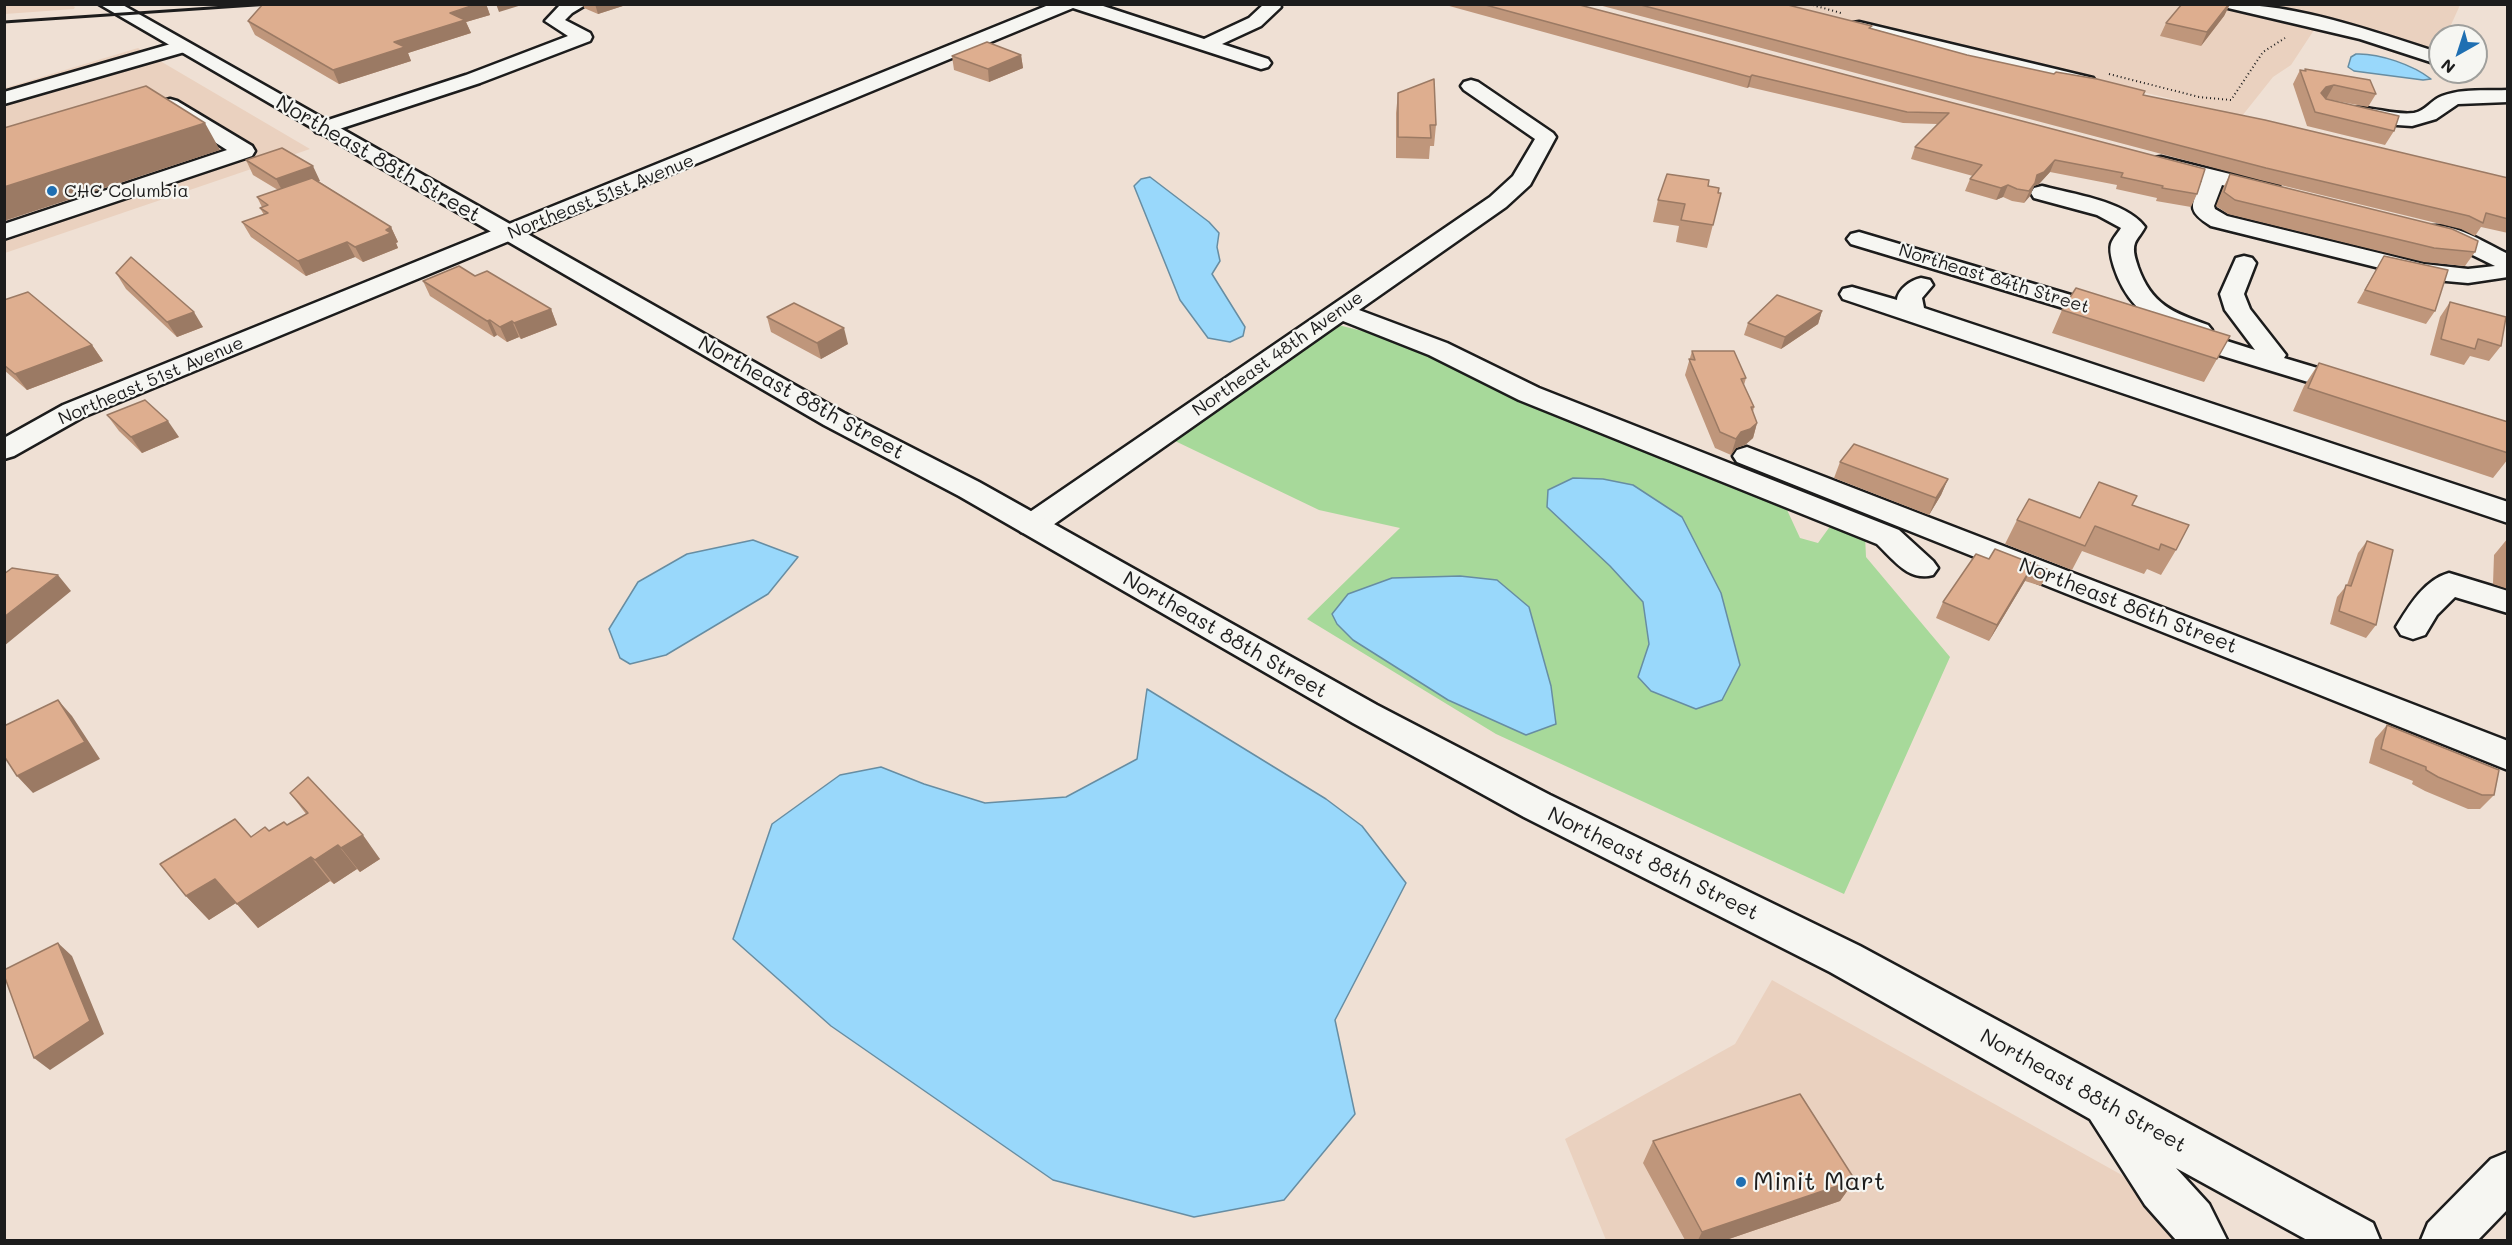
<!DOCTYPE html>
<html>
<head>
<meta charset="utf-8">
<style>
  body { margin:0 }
  #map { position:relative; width:2512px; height:1245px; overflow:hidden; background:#efe0d4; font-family:Mali,sans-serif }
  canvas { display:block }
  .frame { position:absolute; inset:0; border:6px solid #1c1c1c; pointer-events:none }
  .north { position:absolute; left:2428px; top:24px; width:60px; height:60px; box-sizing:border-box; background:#f6f6f2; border:2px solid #9f9f9c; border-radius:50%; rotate:219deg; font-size:16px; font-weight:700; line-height:24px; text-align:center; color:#1c1c1c }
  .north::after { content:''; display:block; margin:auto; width:21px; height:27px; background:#1f6fb2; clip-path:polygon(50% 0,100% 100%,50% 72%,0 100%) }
</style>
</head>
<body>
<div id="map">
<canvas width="2512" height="1245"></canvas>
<div class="frame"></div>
<div class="north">N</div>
</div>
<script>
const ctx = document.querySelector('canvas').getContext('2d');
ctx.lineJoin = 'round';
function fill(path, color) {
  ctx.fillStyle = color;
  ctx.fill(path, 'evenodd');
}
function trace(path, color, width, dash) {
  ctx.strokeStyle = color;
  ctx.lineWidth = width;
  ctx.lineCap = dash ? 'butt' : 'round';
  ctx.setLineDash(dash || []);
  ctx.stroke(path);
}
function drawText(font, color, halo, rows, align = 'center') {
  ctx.font = font + ' Mali,sans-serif';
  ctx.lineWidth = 4.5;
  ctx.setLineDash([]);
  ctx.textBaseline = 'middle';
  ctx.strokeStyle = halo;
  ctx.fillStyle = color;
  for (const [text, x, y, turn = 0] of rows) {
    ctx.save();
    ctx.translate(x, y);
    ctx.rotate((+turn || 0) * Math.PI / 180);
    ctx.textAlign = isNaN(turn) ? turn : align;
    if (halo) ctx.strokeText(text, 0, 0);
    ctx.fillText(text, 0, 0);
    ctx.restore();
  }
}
fill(new Path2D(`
  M71,5l4,2 -1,2 -69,5v-9z
  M1781,5h679l-14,31h-6v13l-126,-19 -23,35 -18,12 -31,39z
  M138,48l172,101 -305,104v-165z
  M1772,980l348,194 30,24 23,29 6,13h-573l-41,-101 170,-95z`), '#ead1bf');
fill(new Path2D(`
  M1334,324l69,17 379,158 18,39 18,5 13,-18 34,10 1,22 84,100 -106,237 -348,-160 -189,-115 93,-91 -81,-18 -144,-69z`), '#a7d99a');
const water = new Path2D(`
  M2356,54c23,-1 57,11 75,25l-8,1 -69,-9 -6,-4 3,-10z
  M1150,177l59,45 10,11 -2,14 3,14 -8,13 33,53 -2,9 -13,6 -22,-4 -28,-38 -46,-114 7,-7z
  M1573,478l30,1 30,6 49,32 39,76 19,72 -18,35 -26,9 -45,-18 -13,-14 11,-33 -6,-42 -33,-36 -63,-59 1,-17z
  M753,540l45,17 -30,37 -102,61 -36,9 -10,-6 -11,-29 29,-47 49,-28z
  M1460,576l37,4 32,27 22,79 5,38 -30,11 -78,-35 -95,-60 -16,-16 -5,-10 16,-20 44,-16z
  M1147,689l179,110 36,27 44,57 -71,137 20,94 -71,86 -90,17 -141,-37 -222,-154 -98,-87 39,-115 68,-49 41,-8 43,17 61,19 81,-6 71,-38z`);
fill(water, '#99d8fb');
trace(water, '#678da2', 1.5);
const minor = new Path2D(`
  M587,4l-15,9 -7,7 25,13 2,4 -2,4 -110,42 -150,49 -7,2 -7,-2 -3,-4 3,-4 150,-49 102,-39 -23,-15 15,-16z
  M1051,4h46l107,35 45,-21 15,-14h15l2,3 -20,19 -39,18 46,15 3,4 -3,4 -7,2 -188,-61 -990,409 -69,39 -10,3v-21l59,-33z
  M2226,4c71,0 146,27 214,49v12l-80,-26 -132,-31z
  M1859,22l234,56 3,4 -3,4 -7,2 -233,-57 -3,-4 3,-4z
  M181,41l7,2 2,4 -2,4 -184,53v-12z
  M1471,80l7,2 75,51 3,4 -26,48 -24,22 -147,103 88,33 92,45 360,142 34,31 5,7 -5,7c-24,7 -39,-15 -56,-31l-358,-144 -90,-45 -86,-34 -300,211 -11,3 -11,-3 -4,-7 4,-7 469,-321 23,-21 22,-37 -71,-49 -3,-4 3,-4z
  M2508,90v12l-50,2 -22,15 -24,7 -30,-2 -34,-7 -3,-4 3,-4c20,-5 44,7 66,4 12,-2 17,-13 28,-17 21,-8 44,-5 66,-6z
  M170,99l7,2 75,45 3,5 -3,5 -248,83v-15l223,-74 -64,-41 -3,-4 3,-4z
  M2161,157l118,29 3,5 -3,5 -8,2 -49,-13 -8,21 1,3 12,7 197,48 44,5 27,-3 -51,-25 -17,-4 -4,-5 4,-5c26,-6 58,16 81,27v23l-40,6 -44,-4 -213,-53c-26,-16 -19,-21 -9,-46l-49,-12 -3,-5 3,-5z
  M2042,186c30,8 84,15 103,41 -3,6 -8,11 -10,16 -3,8 1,17 3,24 13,37 35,46 70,58l4,5 -4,5 47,15 -30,-40 -5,-16 16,-36 8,-2 8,2 4,5 -12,31 6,15 36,46 -2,3 80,24 4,6 -4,6 -10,2 -184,-56 -4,-5 6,-6c-30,-12 -48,-31 -58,-62 -2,-7 -5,-16 -3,-23 2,-6 7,-11 10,-16l-24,-13 -63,-17 -3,-5 3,-5z
  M1859,232l259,77 4,5 -4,5 -9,3 -9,-3 -249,-75 -4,-5 4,-5z
  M1921,278l9,2 3,5 -11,13 2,10 584,194v21l-665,-224 -3,-5 3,-5 9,-2 45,13c1,-11 14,-20 24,-22z
  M1747,447l761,294v29l-771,-308 -4,-6 4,-6z
  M2449,573l59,18v22l-53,-16 -18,18 -12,20 -12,4 -12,-4 -5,-8c13,-21 28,-47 53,-54z`);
const major = new Path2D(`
  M99,4h22l723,409 135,69 398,223 173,90 310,151 513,277 7,17h-73l-131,-72 33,36 18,36h-51l-31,-35 -55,-86 -260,-147 -306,-155 -171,-94 -394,-227 -135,-71z
  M2508,1152v57l-30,31h-57l7,-17 63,-64z`);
trace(minor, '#1c1c1c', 5);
trace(major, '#1c1c1c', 5);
trace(new Path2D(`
  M1809,4l32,9
  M2109,74l90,23 32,3 32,-48 22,-14`), '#1c1c1c', 2, [1, 3]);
fill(minor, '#f6f6f2');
fill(major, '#f6f6f2');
trace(new Path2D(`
  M4,22l266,-18`), '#1c1c1c', 3);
fill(new Path2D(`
  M263,4h223l4,11 -24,7 5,11 -63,20 3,8 -72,23 -84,-49 -7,-14z
  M583,4h46l-31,10 -14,-6z
  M1442,4h134l629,165 -8,25 -6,13 -35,-6 1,-3 -41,-9 1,-4 -67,-13 -11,12 -5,2 -4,10 -6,7 -12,-2 -9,-4 -7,3 -31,-9 5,-12 3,-3 -62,-17 4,-12 22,-23 -34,-1 -154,-36 -2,1z
  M1595,4h189l183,51 541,123v55l-27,-6 -6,9 -14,-7 -201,-49z
  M2230,4l-6,12 -23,30 -41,-10 6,-13z
  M1021,55l2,13 -34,14 -35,-12 -2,-14z
  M2305,69l71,25 -8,13 -42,-8 68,32 -9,14 -78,-19 -14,-42 7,-14 4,1z
  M1398,93l38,32 -2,21h-4l-1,13 -33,-1v-45z
  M246,160l74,21h-2l73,46 7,15 -2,1 2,5 -35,14 -8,-5 -49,19 -55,-39 -9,-15 22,-7 -4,-7 2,-1 -5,-10 21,-7 -25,-15z
  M2230,174l245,78 -10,14 -41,-4 -196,-48 -12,-8 7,-18z
  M1708,186l10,7h3l-14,55 -31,-6 3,-16 -26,-4 5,-22z
  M2384,256l51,55 -9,13 -69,-21z
  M116,273l87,54 -26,10 -51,-48z
  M475,276l76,33 6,16 -36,14 -2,-2 -12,5 -10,-7 -3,2 -64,-41 -7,-15z
  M4,300l88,45 11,16 -76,29 -23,-20z
  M2450,302l51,44 -12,15 -19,-5 -6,9 -34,-10 10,-38z
  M2062,310l168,26 -26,46 -152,-49z
  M1822,311l-4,13 -37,25 -37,-14 4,-12z
  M767,317l81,27 -27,15 -50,-27z
  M1692,351l54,27 -2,7 10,22 -1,5 4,11 -4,15 -8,7 -9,3 -5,7 -16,-7 -30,-73z
  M2319,363l189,59v37l-15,19 -200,-67 11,-25z
  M107,415l72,22 -37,16 -23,-22z
  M1840,462l108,17 -7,16 -12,20 -95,-37z
  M2099,482l33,23 44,45 -15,25 -14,-6 -3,5 -62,-23 -10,19 -67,-26 12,-24 63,-2z
  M2508,538v51l-15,-5 1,-29z
  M2367,541l9,84 -10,13 -36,-14 7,-27 10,-12 11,-32z
  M1995,549l54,21 -8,16 -16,-5 -36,60 -53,-23 7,-16 46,-43z
  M2387,725l107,70 -14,14h-12l-43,-18 -13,-7 1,-3 -44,-18 6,-24z
  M290,793l90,66 -20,13 -3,-3 -23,15 -4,-3 -72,47 -22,-25 -27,17 -23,-24 65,-59 36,-12 19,-11z
  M1653,1141l202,39 -15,21 -114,39h-41l-42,-77z`), '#bf967b');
fill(new Path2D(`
  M477,4h9l4,11 -24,7 5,11 -63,20 3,8 -72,23 -6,-14 61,-28 56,-29z
  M496,4h29l-26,8z
  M595,4h34l-31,10z
  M2230,4l-6,12 -23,30 6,-14z
  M1021,55l2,13 -34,14 -1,-13z
  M1752,75l-3,12 -2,1 3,-11z
  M2334,85l-8,14 -8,2 3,-8 5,-6z
  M205,123l15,27 -216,71v-34z
  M2055,160l-5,12 -11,12 -5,2 -4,10 -6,7 13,-28z
  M313,166l7,15 -36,13 -8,-15z
  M2008,185l-5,12 -7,3 5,-12z
  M391,227l7,15 -2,1 2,5 -35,14 -8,-15 31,-17z
  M347,242l8,15 -49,19 -8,-15z
  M551,309l6,16 -36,14 -7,-16z
  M1822,311l-4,13 -37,25 4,-12z
  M194,312l9,15 -26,10 -10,-15z
  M490,320l7,15 -3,2 -7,-16z
  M512,321l7,16 -12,5 -7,-15z
  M844,328l4,16 -27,15 -4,-16z
  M92,345l11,16 -76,29 -12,-16z
  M168,421l11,16 -37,16 -11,-16z
  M1757,423l-4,15 -8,7 -9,3 -5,7 5,-16 5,-7z
  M1948,479l-7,16 -12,20 7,-17z
  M2033,565l-8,16 -36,60 8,-16z
  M58,575l13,16 -67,55v-29z
  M58,700l14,16 28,43 -67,34 -16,-17z
  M363,835l17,24 -20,13 -19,-24z
  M338,845l19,24 -23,15 -19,-24z
  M311,857l19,24 -72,47 -21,-24z
  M215,879l21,24 -27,17 -23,-24z
  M58,943l14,13 32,78 -54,36 -16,-12z
  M1855,1180l-15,21 -114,39h-28l4,-8z`), '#9b7a64');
const building = new Path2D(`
  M263,4h214l-27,9 15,7 -71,22 11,5 -72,23 -85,-49z
  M1482,4h94l629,165 -8,25 -35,-6 1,-2 -42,-9 2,-4 -68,-13 -11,12 -7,3 -2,8 -6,8 -12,-2 -9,-4 -7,3 -31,-9 12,-14 -67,-18 34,-34 -42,-1 -155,-37 -2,2z
  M1637,4h147l88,22 -3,2 98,27 87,19 2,-2 41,7 48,12 -2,4 122,25 243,58v41l-22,-6 -3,10 -14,-7 -203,-48z
  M2182,4h47l-22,28 -41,-9z
  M987,42l34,13 -33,14 -36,-13z
  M2305,69l65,11 6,14 -42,-9 -8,2 -5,6 5,6 73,17 -5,15 -79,-19 -15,-42 6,1z
  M1434,79l2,46h-6l1,13 -33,-1v-44z
  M146,86l59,37 -201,64v-59z
  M282,148l31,18 -37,13 -30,-19z
  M1667,174l42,6 -1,6 11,2 -1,5h3l-8,32 -32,-5 4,-16 -27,-4z
  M2230,174l222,55 26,12 -3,11 -41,-4 -199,-48 -11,-8z
  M312,178l79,49 -5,3 5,3 -36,14 -8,-5 -49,19 -56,-39 26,-9 -8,-5 8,-3 -11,-8z
  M2384,256l64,14 -13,41 -70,-21z
  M131,257l63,55 -27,10 -51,-49z
  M459,266l16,10 12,-5 64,38 -37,14 -2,-2 -12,6 -10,-7 -3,1 -64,-40z
  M2076,288l154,48 -13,23 -155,-49z
  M28,292l64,53 -77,29 -11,-9v-65z
  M1777,295l45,16 -37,26 -37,-14z
  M2450,302l56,15 -5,29 -23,-7 -3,10 -34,-10z
  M794,303l50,25 -27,15 -50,-26z
  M1692,351h42l12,27 -5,1 13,28h-3l6,16 -7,6 -9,3 -5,7 -16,-7 -31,-73 6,1z
  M2319,363l189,59v31l-200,-65z
  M145,400l23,21 -37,16 -24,-22z
  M1854,444l94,35 -12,19 -96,-36z
  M2099,482l38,14 -5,9 57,20 -13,25 -15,-6 -2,6 -64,-24 -10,20 -68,-26 12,-21 51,19z
  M2367,541l26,9 -17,75 -37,-14 7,-26 5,1z
  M1995,549l54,21 -16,-5 -36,60 -54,-23 33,-48 13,5z
  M12,568l46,7 -54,42v-43z
  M58,700l27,42 -68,34 -13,-20v-30z
  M2387,725l112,45 -5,25h-12l-44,-18 -12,-7v-3l-45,-18z
  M308,777l55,58 -22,13 -3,-3 -23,15 -4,-3 -74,47 -22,-25 -29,17 -26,-32 75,-45 16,18 14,-10 4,4 15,-9 3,3 21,-12 -18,-20z
  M58,943l32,78 -56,37 -30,-83v-5z
  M1800,1094l55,86 -153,52 -49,-91z`);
fill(building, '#deae8f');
trace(building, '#9b7a64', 1.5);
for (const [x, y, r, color] of [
  [52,191,6,"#1f6fb2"],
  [1741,1182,6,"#1f6fb2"]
]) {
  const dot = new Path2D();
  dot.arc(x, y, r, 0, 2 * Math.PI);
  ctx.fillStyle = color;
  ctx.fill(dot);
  trace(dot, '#f6f6f2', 2);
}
drawText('18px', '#1c1c1c', '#f6f6f2', [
  ["CHC Columbia",64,191]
], 'left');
drawText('18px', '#1c1c1c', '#f6f6f2', [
  ["Northeast 51st Avenue",601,197,-22],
  ["Northeast 84th Street",1994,279,17],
  ["Northeast 48th Avenue",1278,354,-35],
  ["Northeast 51st Avenue",151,381,-23]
]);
drawText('21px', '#1c1c1c', '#f6f6f2', [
  ["Northeast 88th Street",378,159,30],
  ["Northeast 88th Street",801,398,29],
  ["Northeast 86th Street",2128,606,21],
  ["Northeast 88th Street",1225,635,30],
  ["Northeast 88th Street",1653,864,26],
  ["Northeast 88th Street",2083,1091,29]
]);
drawText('26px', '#1c1c1c', '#f6f6f2', [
  ["Minit Mart",1753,1182]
], 'left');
</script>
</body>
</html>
